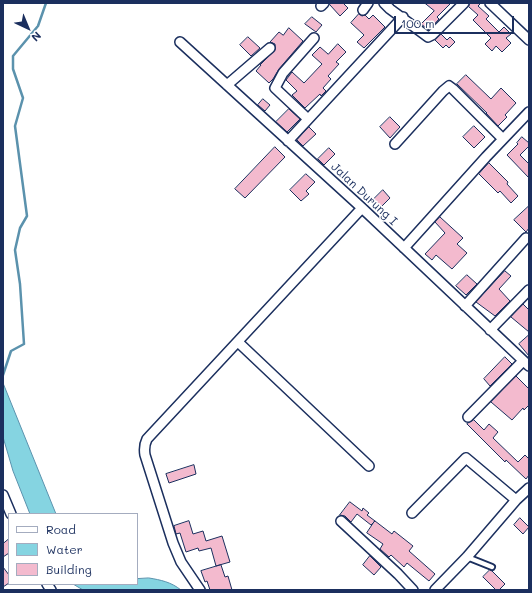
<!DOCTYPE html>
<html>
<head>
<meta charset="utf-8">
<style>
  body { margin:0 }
  #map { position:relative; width:532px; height:593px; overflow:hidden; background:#fff; font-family:Mali,sans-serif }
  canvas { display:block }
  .frame { position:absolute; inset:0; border:4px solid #1b2f5e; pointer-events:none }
  .legend { position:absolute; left:8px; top:513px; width:130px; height:72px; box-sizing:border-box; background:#fff; border:1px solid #a4acbf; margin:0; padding:5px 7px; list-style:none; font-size:12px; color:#1b2f5e }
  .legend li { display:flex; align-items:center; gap:8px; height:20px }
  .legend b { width:20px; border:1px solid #a4acbf }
  .north { position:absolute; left:8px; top:8px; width:40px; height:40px; -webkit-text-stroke:3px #fff; paint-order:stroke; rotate:136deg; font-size:11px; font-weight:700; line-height:16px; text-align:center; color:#1b2f5e }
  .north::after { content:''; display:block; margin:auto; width:14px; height:18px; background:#1b2f5e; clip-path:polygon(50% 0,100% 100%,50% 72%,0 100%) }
  .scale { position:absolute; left:394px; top:16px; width:120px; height:18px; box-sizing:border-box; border:2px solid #1b2f5e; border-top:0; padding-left:5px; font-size:12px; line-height:14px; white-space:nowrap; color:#1b2f5e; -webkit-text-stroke:3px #fff; paint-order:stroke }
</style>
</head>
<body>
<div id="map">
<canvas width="532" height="593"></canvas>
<div class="frame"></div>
<ul class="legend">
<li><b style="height:5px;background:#fff"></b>Road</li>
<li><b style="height:11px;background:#85d4e1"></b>Water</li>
<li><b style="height:11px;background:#f3bace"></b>Building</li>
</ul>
<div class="north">N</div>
<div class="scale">100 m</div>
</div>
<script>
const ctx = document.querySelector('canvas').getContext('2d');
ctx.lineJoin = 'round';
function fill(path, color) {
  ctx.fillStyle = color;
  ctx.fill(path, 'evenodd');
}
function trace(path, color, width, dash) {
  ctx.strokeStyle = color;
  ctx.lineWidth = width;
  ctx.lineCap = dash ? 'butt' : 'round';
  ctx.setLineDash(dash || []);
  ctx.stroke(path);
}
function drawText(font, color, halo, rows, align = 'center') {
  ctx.font = font + ' Mali,sans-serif';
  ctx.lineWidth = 3;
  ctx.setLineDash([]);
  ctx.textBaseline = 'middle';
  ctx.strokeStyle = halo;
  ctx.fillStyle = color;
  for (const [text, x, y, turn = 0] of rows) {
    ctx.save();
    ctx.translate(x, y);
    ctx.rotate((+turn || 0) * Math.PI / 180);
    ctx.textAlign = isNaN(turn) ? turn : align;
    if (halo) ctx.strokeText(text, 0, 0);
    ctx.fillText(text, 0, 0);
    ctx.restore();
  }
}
const water = new Path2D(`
  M3,383l53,131h-26l-17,-43 -10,-34z
  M149,578c12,2 22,4 32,12h-98l-10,-6h64v-5z`);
fill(water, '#85d4e1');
trace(water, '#5b92ad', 1);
trace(new Path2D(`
  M3,375l8,-24 13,-7 -4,-60 -5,-34 5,-22 7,-12 -12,-90 8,-28 -10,-29v-13l25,-30 8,-23`), '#5b92ad', 2.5);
const building = new Path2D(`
  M330,3h13l5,5 -8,8 -10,-11z
  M425,3h26l-14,14 2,2 -10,11 -8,-6 13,-13z
  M470,3h11l-3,3 11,10 -3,3 13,13 5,-5 7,7 -5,4 5,5 -9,9 -6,-6 -4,5 -7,-7 6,-6 -18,-18 5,-5 -9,-8z
  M359,14l3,2 3,-1 4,4 4,-4 12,12 -21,21 -7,-6 7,-7 -13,-12z
  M312,17l10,8 -6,7 -11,-8z
  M289,28l14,13 -24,28 -6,10 -4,4 -13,-12 5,-6h-1l15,-15v-6l-5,-2 9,-10 4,3z
  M441,34l6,6 3,-3 5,5 -6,6 -3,-3 -3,3 -8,-8z
  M248,37l12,11 -9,8 -11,-11z
  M338,44l8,8 -10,10 3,2 -11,12 3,3 -8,9 3,3 -5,5 -1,-2 -15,14 -13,-13 5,-4 -11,-11 6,-8 12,11 18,-19 -10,-9 8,-8 8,7z
  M466,75l25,24 10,-11 15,15 -11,12 2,2 -9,9 -12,-13h1l-30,-29z
  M263,99l7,6 -5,6 -7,-6z
  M289,109l11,10 -13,13 -11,-10z
  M390,117l10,10 -10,11 -10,-11z
  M474,126l11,11 -11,11 -11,-11z
  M309,127l7,7 -13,12 -6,-6z
  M522,137l7,6v3l-9,9 9,9v14l-22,-23 11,-11 -1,-1z
  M275,147l10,10 -40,41 -10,-9z
  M329,148l6,6 -11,11 -6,-6z
  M489,163l19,19 -1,2 11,12 -7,7 -11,-12 -2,2 -19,-19z
  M306,174l9,8 -9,9 3,3 -8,7 -11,-11z
  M383,190l7,8 -11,11 -8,-7z
  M529,206v22l-3,4 -12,-12z
  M440,217l23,21 -6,6 10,9 -15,16 -16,-14 -4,5 -7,-6 20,-21 -10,-11z
  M505,271l6,5 -12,13 11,12 -15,15 -19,-14z
  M467,275l10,9 -11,11 -10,-9z
  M523,304l6,6v22l-18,-15z
  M529,335v21l-10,-12z
  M505,357l7,7 -22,22 -6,-7z
  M516,376l13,13v16l-5,5 -1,-2 -11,12 -21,-18z
  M474,420l10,10 5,-6 9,8 -5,6 25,24 7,-7 4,4v16l-3,4 -20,-19 -1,2 -38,-38z
  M194,465l2,9 -27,9 -3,-9z
  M350,502l12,9 1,-3 6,5 -2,2 8,6 -4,4 -14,-11 -6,8 -6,-6 -5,-1z
  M520,518l9,9 -6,7 -9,-9z
  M189,521l4,13 10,-3 3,10 16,-5 8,26 -14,4 -5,-18 -12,3 -1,-3 -12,4 -6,-19 -4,1 -2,-8z
  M375,521l17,13 2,-3 19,15 -4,5 26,23 -6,7 -22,-18 -3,4 -13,-12 -2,2 -9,-8 3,-5 -16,-11z
  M9,539v14l-6,4v-13z
  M370,556l11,11 -7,8 -11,-10z
  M221,565l4,12 3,-1 4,14h-22l-3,-9 -2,1 -4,-11z
  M3,567l6,8v8l-6,4z
  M490,570l2,1 13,13 -6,6h-3l-13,-13z`);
fill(building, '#f3bace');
trace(building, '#1b2f5e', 1);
const lane = new Path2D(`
  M467,557l25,10`);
const street = new Path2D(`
  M384,3l6,6 38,28 4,-2 32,-32
  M490,3l39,37
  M321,6l3,-3
  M363,10l5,-7
  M180,42l182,166 167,158
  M227,85l43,-37
  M308,119l-33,-31 8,-15 31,-35
  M288,141l115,-124
  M395,144l48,-53 6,-5 4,3 50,50
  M404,248l82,-91 43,-45
  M465,306l61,-68
  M490,330l39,-40
  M238,342l131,124
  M468,417l55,-56
  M3,495l8,19
  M412,513l54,-55 50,42
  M341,521l57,53 15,16
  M47,584l4,6
  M200,590l-19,-28 -8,-19 -28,-88c-1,-6 -1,-10 2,-16l215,-231
  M435,590l32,-33 49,-57 13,-12`);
trace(lane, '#1b2f5e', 8);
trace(street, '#1b2f5e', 12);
trace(lane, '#fff', 4.5);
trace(street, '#fff', 9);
drawText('12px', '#1b2f5e', '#fff', [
  ["Jalan Durung I",364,194,43]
]);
</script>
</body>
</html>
